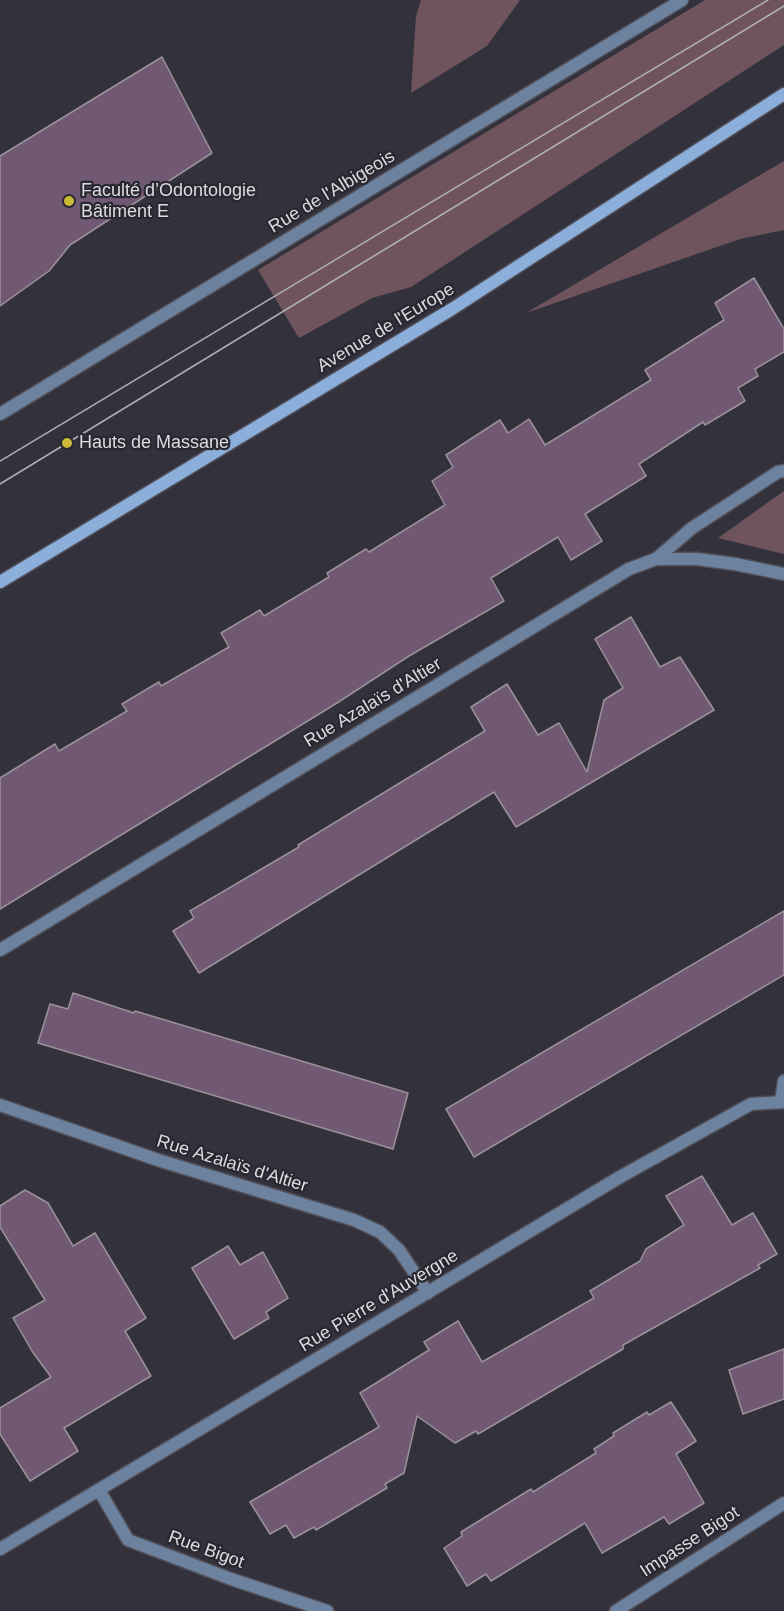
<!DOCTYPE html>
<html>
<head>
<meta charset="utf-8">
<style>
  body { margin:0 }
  canvas { display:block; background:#33323c }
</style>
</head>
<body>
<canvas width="784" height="1611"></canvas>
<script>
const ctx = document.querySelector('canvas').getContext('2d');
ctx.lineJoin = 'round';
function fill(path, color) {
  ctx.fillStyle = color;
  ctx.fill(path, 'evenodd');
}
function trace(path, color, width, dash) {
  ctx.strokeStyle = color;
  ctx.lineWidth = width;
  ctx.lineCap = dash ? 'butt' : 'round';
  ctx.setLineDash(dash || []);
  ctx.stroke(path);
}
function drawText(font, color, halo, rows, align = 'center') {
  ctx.font = font + ' Arial,sans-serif';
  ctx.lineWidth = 4.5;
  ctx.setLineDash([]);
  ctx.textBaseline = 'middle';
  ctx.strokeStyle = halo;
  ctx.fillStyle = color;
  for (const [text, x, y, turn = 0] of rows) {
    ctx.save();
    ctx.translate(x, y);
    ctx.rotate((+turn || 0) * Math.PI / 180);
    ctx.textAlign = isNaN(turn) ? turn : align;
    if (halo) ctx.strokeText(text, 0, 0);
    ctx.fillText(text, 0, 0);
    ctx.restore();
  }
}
fill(new Path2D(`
  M421,0h99l-33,46 -76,47 5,-77z
  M705,0h79v45l-373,242 -39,11 -73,40 -41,-68z
  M784,161v69l-44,9 -214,74z
  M784,491v63l-66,-16z`), '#6f545d');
const building = new Path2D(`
  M162,57l50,96 -142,92 -21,26 -49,35v-150z
  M754,278l30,51v23l-29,17 3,7 -20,12 7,13 -40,24 -2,-3 -64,42 7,12 -61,38 17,27 -31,19 -13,-23 -67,41 13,23 -95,55 -72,47 -337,206v-131l55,-34 4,7 68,-40 -5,-7 37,-22 2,4 68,-39 -8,-14 39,-23 4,6 65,-39 -2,-4 39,-24 3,3 76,-47 -13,-24 21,-14 -7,-12 54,-35 8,13 21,-14 16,26 106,-65 -6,-10 79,-50 -9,-17z
  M631,617l29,50 20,-10 34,53 -198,117 -22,-35 -295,181 -26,-42 21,-13 -4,-7 109,-64 -1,-2 187,-114 -14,-24 36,-23 31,51 21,-12 28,49 17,-72 19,-12 -28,-49z
  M784,911v64l-310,182 -28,-48z
  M73,993l61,20 1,-2 273,82 -15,56 -355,-106 12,-39 18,5z
  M702,1176l30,49 21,-12 24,41 -19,11 2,3 -137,77v4l-145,85 -2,-3 -21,12 -38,-27 -13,57 -19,11 2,4 -71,42 -2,-3 -20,11 -8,-13 -16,9 -20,-32 129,-75 -19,-34 69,-43 -5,-8 34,-21 24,41 112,-64 -4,-7 50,-30 6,-12 38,-24 -18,-29z
  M25,1190l23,13 25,43 22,-13 51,85 -21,13 26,45 -87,52 14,23 -48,30 -30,-47v-26l51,-31 -19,-26 -19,-33 32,-18 -45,-73v-21z
  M228,1246l12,19 23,-13 25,46 -22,14 3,6 -35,21 -42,-71z
  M784,1349v50l-41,15 -14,-44z
  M671,1402l25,39 -20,13 28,49 -35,21 -5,-7 -62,36 -17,-30 -94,58 -5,-7 -19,12 -23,-38 18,-12 -1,-4 70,-43 2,3 63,-39 -2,-4 20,-13 -1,-3 34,-21 2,3z`);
fill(building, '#715974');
trace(building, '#9a919a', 1.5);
const lane = new Path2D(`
  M0,414l682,-414
  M656,559l36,-31 86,-56 6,-1
  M781,1102l3,-21`);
const street = new Path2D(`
  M0,950l629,-381 27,-10h41l38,5 49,10
  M0,1105l158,55 196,60 26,12 19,18 29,43
  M99,1490l29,50 103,39 96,32
  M0,1549l620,-372 131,-73 33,-2
  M616,1611l168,-108`);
const secondary = new Path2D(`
  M0,582l452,-273 332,-215`);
trace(lane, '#51505a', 15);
trace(street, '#51505a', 15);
trace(secondary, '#51505a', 15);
trace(lane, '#6c829e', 12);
trace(street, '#6c829e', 12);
trace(secondary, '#8baedb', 12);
trace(new Path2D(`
  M0,461l768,-461
  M0,484l784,-478`), '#adadb4', 1.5);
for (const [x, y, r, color] of [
  [69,201,6,"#cdb938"],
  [67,443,6,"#cdb938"]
]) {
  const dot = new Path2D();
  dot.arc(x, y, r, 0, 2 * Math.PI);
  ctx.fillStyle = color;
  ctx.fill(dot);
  trace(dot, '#292831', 2);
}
drawText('18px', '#dbdbe1', '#292831', [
  ["Faculté d’Odontologie",81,191],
  ["Bâtiment E",81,212],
  ["Hauts de Massane",79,443]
], 'left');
drawText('18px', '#dbdbe1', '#292831', [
  ["Rue de l'Albigeois",332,192,-31],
  ["Avenue de l'Europe",386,328,-31],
  ["Rue Azalaïs d'Altier",373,703,-31],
  ["Rue Azalaïs d'Altier",232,1164,17],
  ["Rue Pierre d'Auvergne",379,1301,-31],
  ["Impasse Bigot",690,1542,-33],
  ["Rue Bigot",206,1550,20]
]);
</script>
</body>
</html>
